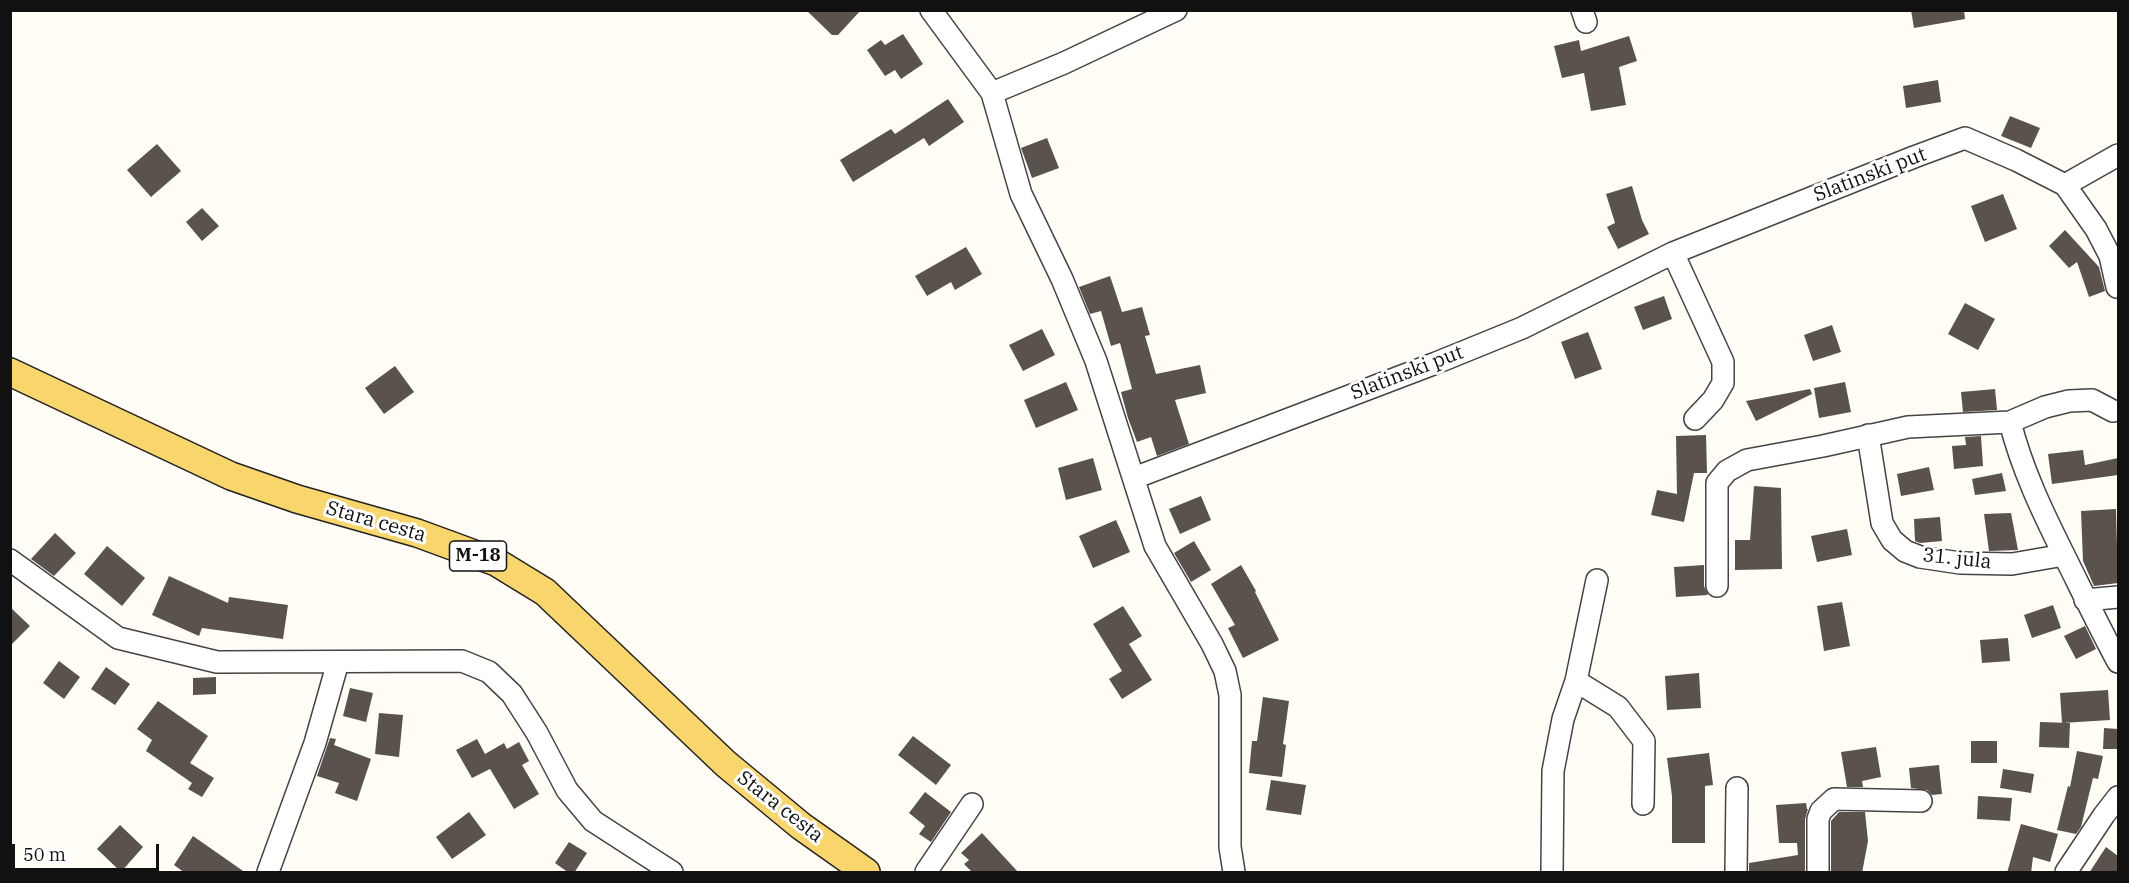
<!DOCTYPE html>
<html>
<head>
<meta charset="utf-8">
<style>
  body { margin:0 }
  #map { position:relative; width:2129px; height:883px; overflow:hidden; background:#fffdf5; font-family:"IBM Plex Serif",serif }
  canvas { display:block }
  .frame { position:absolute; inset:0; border:12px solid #111; pointer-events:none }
  .scale { position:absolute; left:12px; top:844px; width:147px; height:27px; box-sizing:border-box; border:3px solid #111; border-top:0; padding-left:8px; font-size:18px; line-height:21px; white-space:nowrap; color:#111; -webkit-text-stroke:4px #fff; paint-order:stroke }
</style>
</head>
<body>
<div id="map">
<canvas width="2129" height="883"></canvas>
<div class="frame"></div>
<div class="scale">50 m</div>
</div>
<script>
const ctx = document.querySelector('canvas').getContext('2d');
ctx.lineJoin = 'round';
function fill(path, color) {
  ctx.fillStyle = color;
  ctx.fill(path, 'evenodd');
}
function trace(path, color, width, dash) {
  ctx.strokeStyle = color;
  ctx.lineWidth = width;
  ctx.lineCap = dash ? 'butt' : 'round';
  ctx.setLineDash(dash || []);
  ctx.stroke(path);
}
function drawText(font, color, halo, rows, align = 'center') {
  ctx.font = font + ' "IBM Plex Serif",serif';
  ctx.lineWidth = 6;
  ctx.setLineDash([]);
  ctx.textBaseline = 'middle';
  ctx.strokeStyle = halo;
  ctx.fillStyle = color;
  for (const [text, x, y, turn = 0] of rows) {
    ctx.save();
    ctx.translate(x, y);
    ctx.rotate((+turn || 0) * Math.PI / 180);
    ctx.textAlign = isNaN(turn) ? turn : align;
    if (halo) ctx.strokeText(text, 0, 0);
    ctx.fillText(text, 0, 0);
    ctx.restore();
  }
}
fill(new Path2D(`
  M806,10h55l-23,25h-6z
  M1911,10h53l1,9 -51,9z
  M903,34l20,30 -22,15 -6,-9 -10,6 -18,-26 14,-10 4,5z
  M1629,36l8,25 -18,6 7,38 -35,6 -7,-38 -22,5 -8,-32 25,-6 2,11z
  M1938,80l3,22 -35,6 -3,-22z
  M948,99l16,23 -35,24 -5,-8 -71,44 -13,-22 51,-31 4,5z
  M2010,116l30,12 -9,20 -30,-12z
  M1047,138l12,30 -27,10 -11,-30z
  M157,144l24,27 -30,26 -24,-27z
  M1632,186l10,34 7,14 -31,15 -11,-22 8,-4 -9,-29z
  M2003,194l14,35 -32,13 -14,-36z
  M202,208l17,18 -17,15 -16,-19z
  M2065,230l34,37 6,24 -16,6 -12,-35 -8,6 -20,-22z
  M966,247l16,27 -27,16 -4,-8 -24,14 -12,-20z
  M1110,276l12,36 20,-5 8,28 -5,1 11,38 44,-9 6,28 -31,7 14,44 -32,12 -6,-19 -14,5 -9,-24 -7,-26 11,-3 -12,-46 -9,3 -10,-35 -11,3 -11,-27z
  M1664,296l8,23 -29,11 -9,-23z
  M1965,303l30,16 -17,31 -30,-16z
  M1832,325l9,27 -28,9 -9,-26z
  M1042,329l13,26 -32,16 -14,-26z
  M1588,332l14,37 -27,10 -14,-37z
  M395,366l19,26 -30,22 -19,-26z
  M1066,382l12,28 -42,18 -12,-28z
  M1845,382l6,30 -32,6 -5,-30z
  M1810,389l2,5 -56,27 -10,-20z
  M1995,389l2,21 -34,2 -2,-20z
  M1706,435l1,38h-13l-10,49 -33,-7 6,-25 20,4 -1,-58z
  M1981,436l2,30 -29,3 -2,-23 14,-1 -1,-8z
  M2083,450l2,15 33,-7v17l-66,9 -4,-30z
  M1093,458l9,32 -36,10 -8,-32z
  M1929,467l5,23 -33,6 -4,-22z
  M2002,473l4,18 -31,4 -3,-16z
  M1754,486l27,2 1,81 -47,1v-30h15z
  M1201,496l10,24 -31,14 -11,-25z
  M2116,509l2,74 -24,3 -11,-25 -2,-50z
  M2011,513l7,37 -29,1 -5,-37z
  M1940,517l2,24 -22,2 -5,-2 -1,-22z
  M1116,520l14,32 -37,16 -14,-32z
  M1847,529l5,26 -35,7 -6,-26z
  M55,533l21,20 -22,23 -23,-17z
  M1194,541l17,29 -20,12 -17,-29z
  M107,546l38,32 -23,28 -38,-32z
  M1241,565l15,26 -1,1 24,48 -36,18 -15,-30 7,-3 -24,-41z
  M1704,565v21l4,9 -32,2 -2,-30z
  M169,576l59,27 1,-6 59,8 -5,34 -81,-11 -3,8 -47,-21z
  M1842,602l8,44 -26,5 -7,-45z
  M2053,605l8,23 -29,10 -8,-23z
  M1123,606l19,30 -13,8 23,36 -30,19 -13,-20 13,-8 -29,-47z
  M10,607l20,19 -20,20z
  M2085,626l11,23 -20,10 -12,-23z
  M2008,638l2,23 -28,2 -2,-23z
  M59,661l21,16 -16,22 -21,-16z
  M106,667l24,17 -15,21 -24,-16z
  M1699,673l2,35 -34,2 -2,-34z
  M216,677v17l-23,1v-17z
  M350,688l23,5 -7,29 -23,-6z
  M2108,690l2,30 -48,3 -2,-30z
  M1263,697l26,4 -6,43 3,1 -4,32 -33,-4 3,-32h5z
  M158,701l50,35 -18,27 24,15 -12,19 -14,-8 4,-6 -46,-32 6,-11 -15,-11z
  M379,713l24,2 -4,42 -24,-3z
  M2040,722l30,1 -1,25 -30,-1z
  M2104,728l14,1v20h-15z
  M913,736l38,29 -15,20 -38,-30z
  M330,738l6,1 -2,6 37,14 -14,42 -22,-8 4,-10 -22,-7z
  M477,739l8,15 19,-11 3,6 12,-7 10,19 -7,4 17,29 -25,15 -24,-40 -18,9 -16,-28z
  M1971,741h26v22h-26z
  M1876,747l5,30 -19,4 1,6h-16l-6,-35z
  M2077,751l26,5 -5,23 -5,-1 -12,49 -5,7 -19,-4 11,-44 2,1z
  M1709,753l4,32 -8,1v57h-33v-47l-5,-38z
  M1939,765l3,29 -10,1 -5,-5 -16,-2 -2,-20z
  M2003,769l31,5 -3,19 -31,-5z
  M1271,780l35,5 -5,30 -35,-5z
  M925,792l26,20 -20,30 -12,-8 6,-8 -16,-13z
  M1978,796l34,2 -2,23 -33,-2z
  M1806,803l1,6h1l-3,10v54h-56v-10l49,-8 -1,-12h-18l-3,-38z
  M469,812l17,23 -34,24 -16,-22z
  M1839,812h26l3,29 -6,32h-31v-52z
  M2021,824l37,10 -8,28 -17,-5 -2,16h-24z
  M120,825l23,22 -22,25 -24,-23z
  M982,833l37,40h-46l-9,-9 5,-4 -8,-7z
  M193,836l53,37h-61l-11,-8z
  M569,842l18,11 -13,20h-5l-14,-10z
  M2106,847l12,9v17h-29z`), '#5a524d');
const minor = new Path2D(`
  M931,10l61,83 29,101 41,85 34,82 59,185 57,98 13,27 5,24v152l4,25
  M1582,10l4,12
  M992,93l72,-30 112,-53
  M2065,185l53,-30
  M1673,253l50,109v21l-10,17 -18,19
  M2010,422c12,47 32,89 54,133 18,36 35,72 54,107
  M1868,435l14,88 10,17 13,11 15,6 40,6 52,1 52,-9
  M1134,478l302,-115 86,-35 151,-75 241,-96 51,-19 51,22 49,25 31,44 14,27 7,31
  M10,560l108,78 99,24 245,-1 27,11 23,22 25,39 30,57 26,31 79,51
  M1717,586v-103l10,-12 20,-11 76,-14 85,-19 102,-5 35,-15 24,-6 23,-1 21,11
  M2085,600l33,-3
  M1576,681l42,26 26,34 -1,63
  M268,872l47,-129 23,-81
  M926,872l46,-68
  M1552,872l1,-101 10,-52 13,-38 21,-101
  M1736,872l1,-84
  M1818,872v-53l3,-8 13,-12 87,2
  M2066,872l38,-57 14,-18`);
const major = new Path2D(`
  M10,372l221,104 66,23 120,34 79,29 49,30 181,172 75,62 65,46`);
trace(minor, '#444', 24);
trace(major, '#222', 30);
trace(minor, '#fff', 21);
trace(major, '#f9d66b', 27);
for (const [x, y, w] of [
  [478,556,57]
]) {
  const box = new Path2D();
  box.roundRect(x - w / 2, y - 15, w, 30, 4.5);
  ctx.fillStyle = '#fff';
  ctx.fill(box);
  trace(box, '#111', 1.5);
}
drawText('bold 18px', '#111', null, [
  ["M-18",478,556]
]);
drawText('20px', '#111', '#fff', [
  ["Slatinski put",1870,175,-21],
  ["Slatinski put",1407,373,-21],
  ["Stara cesta",376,522,16],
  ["31. jula",1957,559,6],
  ["Stara cesta",780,807,38]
]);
</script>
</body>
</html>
